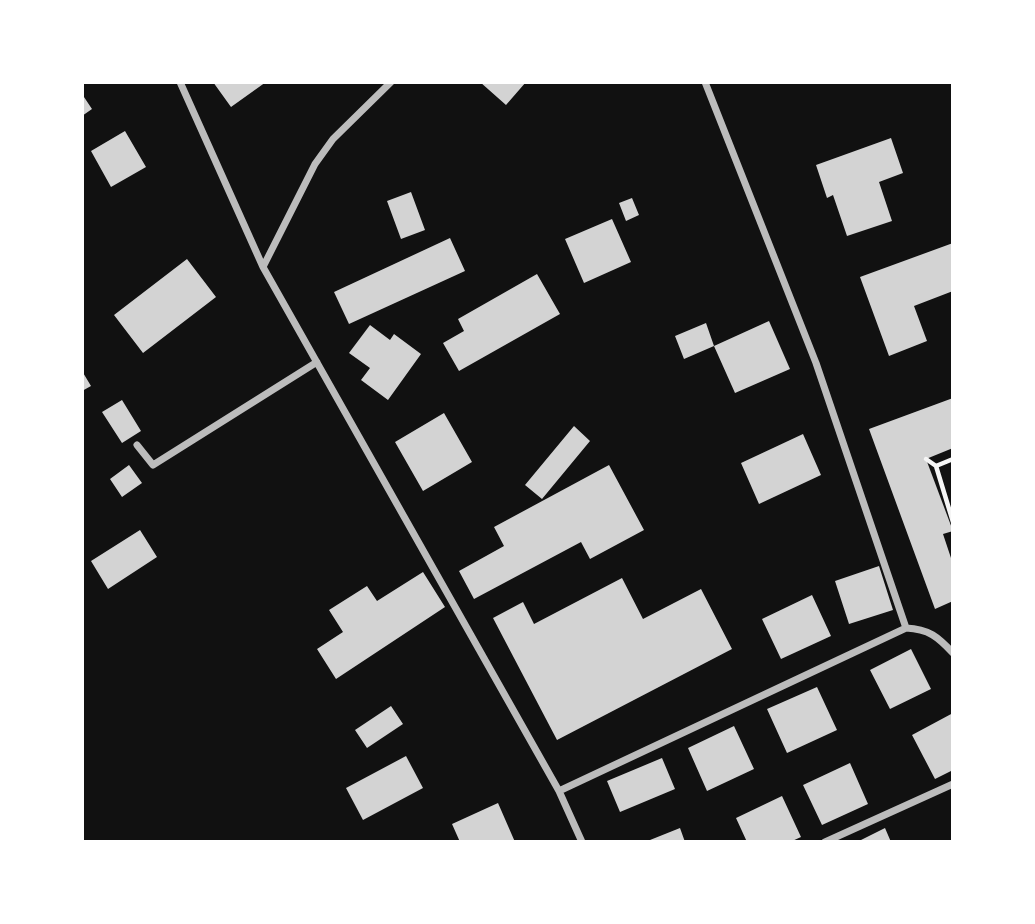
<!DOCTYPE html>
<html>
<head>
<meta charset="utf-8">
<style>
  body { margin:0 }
  #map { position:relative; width:1035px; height:924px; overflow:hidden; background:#111; font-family:Jost,sans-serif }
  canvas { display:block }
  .frame { position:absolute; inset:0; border:84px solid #fff; pointer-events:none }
</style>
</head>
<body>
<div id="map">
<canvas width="1035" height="924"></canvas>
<div class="frame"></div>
</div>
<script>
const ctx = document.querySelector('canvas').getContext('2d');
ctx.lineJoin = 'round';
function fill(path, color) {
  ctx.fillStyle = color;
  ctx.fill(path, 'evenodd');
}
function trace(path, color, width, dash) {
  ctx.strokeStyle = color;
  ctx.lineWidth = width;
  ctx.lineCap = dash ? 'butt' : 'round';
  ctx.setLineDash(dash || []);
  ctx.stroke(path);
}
fill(new Path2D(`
  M213,82h53l-35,25z
  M480,82h46l-20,23z
  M82,94l10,15 -10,7z
  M125,131l21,36 -35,20 -20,-36z
  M891,138l12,35 -24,9 13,39 -45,15 -14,-41 -6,3 -11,-33z
  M411,192l14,38 -24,9 -14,-38z
  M632,198l7,17 -13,6 -7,-18z
  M612,219l19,43 -47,21 -19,-44z
  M450,238l15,33 -116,53 -15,-32z
  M953,243v48l-39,15 13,35 -38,15 -29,-79z
  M187,259l29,38 -73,56 -29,-38z
  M537,274l23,40 -101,57 -16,-28 21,-12 -6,-12z
  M769,321l21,48 -55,24 -21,-47z
  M706,323l8,23 -30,13 -9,-23z
  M370,325l20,15 4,-6 27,20 -33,46 -27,-20 9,-12 -21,-15z
  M82,371l9,15 -9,5z
  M953,398v50l-27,11 27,72 -10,3 10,30v37l-18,8 -66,-180z
  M122,400l19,31 -19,12 -20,-31z
  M444,413l28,49 -49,29 -28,-49z
  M574,426l16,15 -48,58 -17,-14z
  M803,434l18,41 -62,29 -18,-41z
  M129,465l13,18 -20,14 -12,-18z
  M609,465l35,65 -54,29 -9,-17 -107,57 -15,-28 45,-25 -10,-19z
  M140,530l17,27 -49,32 -17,-28z
  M879,566l14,44 -44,14 -14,-43z
  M423,572l22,35 -109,72 -19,-30 26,-17 -14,-22 38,-24 10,15z
  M622,578l21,41 58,-30 31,60 -175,91 -64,-122 30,-16 11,22z
  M812,595l19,41 -50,23 -19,-40z
  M911,649l20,40 -41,20 -20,-39z
  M817,687l20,43 -50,23 -20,-44z
  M391,706l12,18 -36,24 -12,-18z
  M953,713v57l-18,9 -23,-44z
  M734,726l20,43 -47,22 -19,-43z
  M406,756l17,32 -60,32 -17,-32z
  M662,758l13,31 -55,23 -13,-31z
  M850,763l18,41 -46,21 -19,-40z
  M782,796l19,41 -11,5h-43l-11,-24z
  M498,803l17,39h-55l-8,-18z
  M680,828l5,14h-40z
  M885,828l6,14h-34z`), '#d3d3d3');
trace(new Path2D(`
  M926,459l10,7
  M953,459l-17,7 17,56`), '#f5f5f5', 4.5);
trace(new Path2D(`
  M180,82l83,185
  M391,82l-58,57 -18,25 -52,103 296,524 23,51
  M705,82l111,281 90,265
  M137,445l16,20 164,-103
  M559,791l347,-163c23,1 32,9 47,25
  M825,842l128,-58`), '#bcbcbc', 7);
</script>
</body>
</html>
